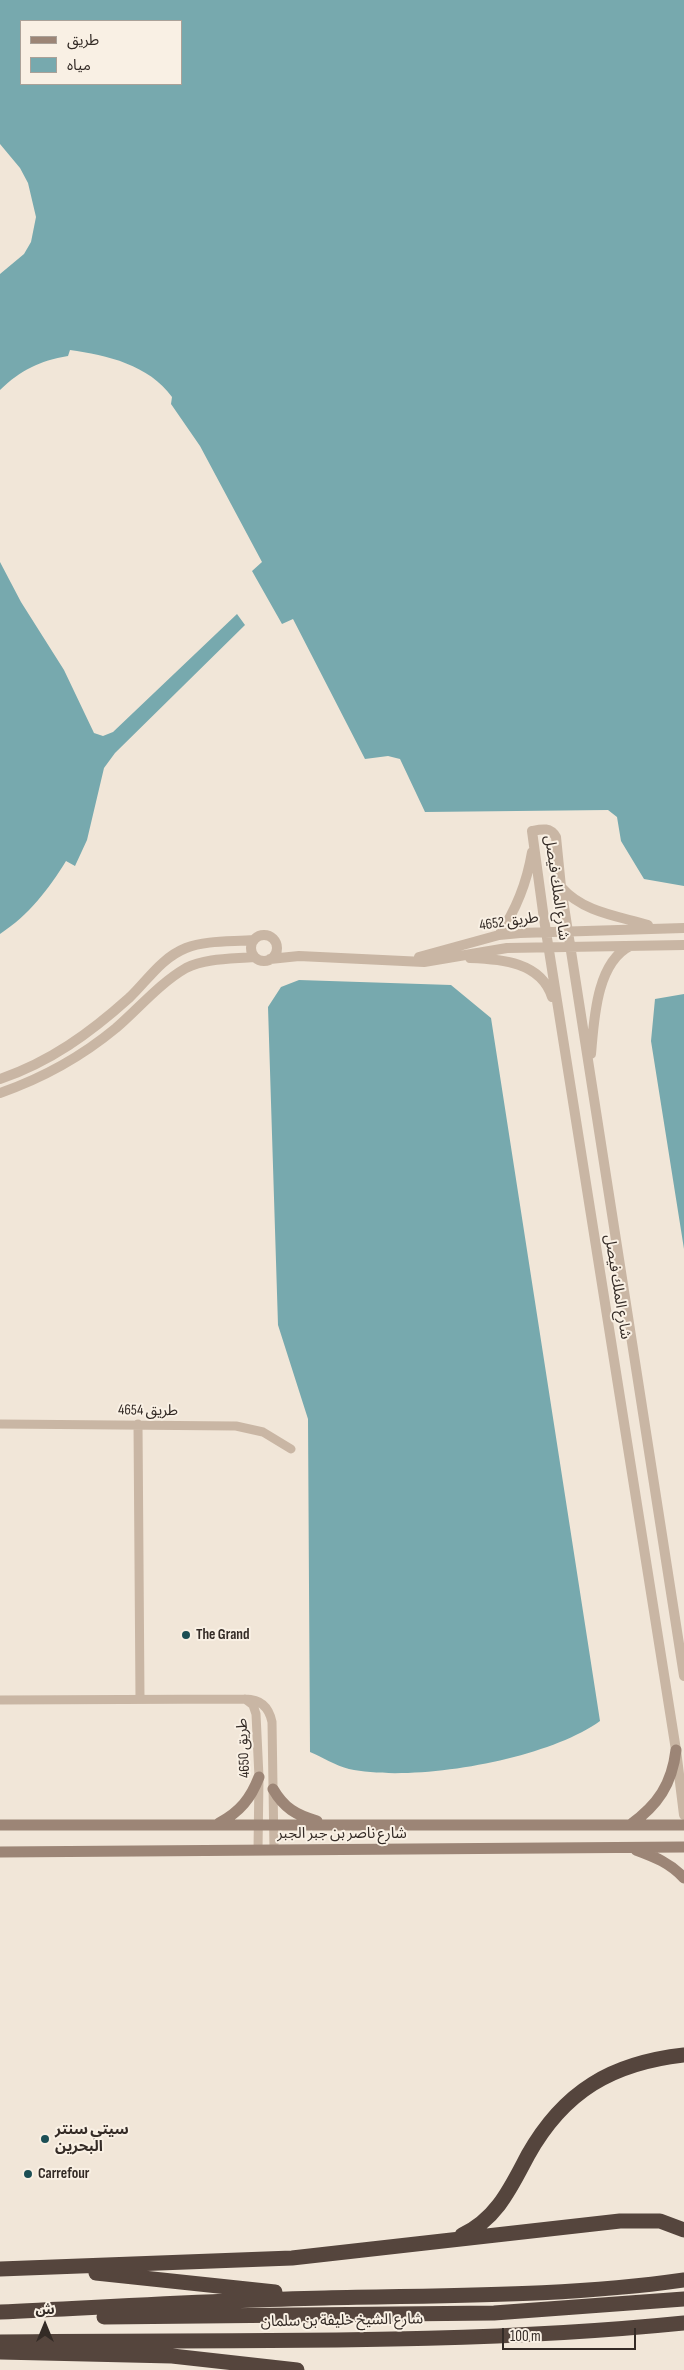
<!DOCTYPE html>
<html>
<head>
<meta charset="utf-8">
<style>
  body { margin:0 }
  #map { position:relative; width:684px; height:2370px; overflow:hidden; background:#f1e6d8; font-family:"Sofia Sans Condensed","Noto Sans Arabic",sans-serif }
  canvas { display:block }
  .legend { position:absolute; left:20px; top:20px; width:162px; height:65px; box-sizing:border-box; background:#f9f0e4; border:1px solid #aaa198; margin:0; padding:6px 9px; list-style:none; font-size:15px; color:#342b26 }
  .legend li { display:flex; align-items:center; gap:10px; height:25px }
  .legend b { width:25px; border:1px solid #aaa198 }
  .north { position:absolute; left:20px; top:2300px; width:50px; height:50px; -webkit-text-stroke:4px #f9f0e4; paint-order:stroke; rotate:0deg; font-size:14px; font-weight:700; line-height:20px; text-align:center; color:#342b26 }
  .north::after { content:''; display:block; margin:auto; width:18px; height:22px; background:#342b26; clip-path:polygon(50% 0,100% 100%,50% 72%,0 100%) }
  .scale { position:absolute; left:502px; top:2328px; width:134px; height:22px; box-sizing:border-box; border:2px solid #342b26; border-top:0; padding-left:6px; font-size:15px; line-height:18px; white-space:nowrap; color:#342b26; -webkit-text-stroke:4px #f9f0e4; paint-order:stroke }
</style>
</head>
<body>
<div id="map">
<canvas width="684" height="2370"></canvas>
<ul class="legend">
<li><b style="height:6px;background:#9c8576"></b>طريق</li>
<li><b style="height:14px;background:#77a9ae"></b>مياه</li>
</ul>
<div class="north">ش</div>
<div class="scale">100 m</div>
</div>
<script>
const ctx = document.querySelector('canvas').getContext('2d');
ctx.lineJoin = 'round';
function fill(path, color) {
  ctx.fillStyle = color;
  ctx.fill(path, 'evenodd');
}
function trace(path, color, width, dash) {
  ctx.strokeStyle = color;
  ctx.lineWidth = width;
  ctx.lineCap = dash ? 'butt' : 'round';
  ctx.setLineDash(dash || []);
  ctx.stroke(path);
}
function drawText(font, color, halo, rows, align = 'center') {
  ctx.font = font + ' "Sofia Sans Condensed","Noto Sans Arabic",sans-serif';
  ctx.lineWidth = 4;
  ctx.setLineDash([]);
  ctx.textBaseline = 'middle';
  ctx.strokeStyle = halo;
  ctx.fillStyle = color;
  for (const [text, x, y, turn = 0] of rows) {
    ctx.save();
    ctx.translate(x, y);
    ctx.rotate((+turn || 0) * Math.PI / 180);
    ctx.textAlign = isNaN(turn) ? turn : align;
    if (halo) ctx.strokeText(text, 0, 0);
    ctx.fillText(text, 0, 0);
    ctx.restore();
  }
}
fill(new Path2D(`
  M0,0h684v886l-40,-7 -23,-38 -4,-24 -9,-7 -183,2 -25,-53 -12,-3 -23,3 -72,-140 -11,5 -30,-53 10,-9 -62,-116 -29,-42 1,-7c-23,-32 -65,-42 -102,-47l-2,6c-29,5 -47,14 -68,34v-116l24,-20 7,-12 5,-25 -8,-34 -8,-15 -20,-24zM21,21h160v63h-160z
  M0,562l21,40 43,68 30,63 9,3 10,-4 124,-118 8,11 -130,128 -11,15 -17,72 -12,26 -9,-5c-18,29 -37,54 -66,73z
  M299,980l152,5 40,33 109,703c-54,39 -186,62 -251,48 -13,-3 -27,-12 -39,-17l-2,-333 -30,-94 -10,-318 13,-20z
  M684,994v255l-33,-208 4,-42z`), '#77a9ae');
trace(new Path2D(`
  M0,1424l236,2 27,6 28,17
  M138,1424l2,275
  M245,1699l8,6 3,9 3,63 -1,73
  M0,1700l245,-1c15,0 24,8 27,23l2,128`), '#c9b6a4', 9);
trace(new Path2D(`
  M562,888c21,24 56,28 86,37
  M499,935c17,-25 28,-53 33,-83
  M251 948a13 13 0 1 1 26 0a13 13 0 1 1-26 0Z
  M419,957l80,-22 21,-2 164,-5
  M470,958c31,1 71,4 82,39
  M270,959l29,-3 125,6 83,-14 177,-3
  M591,1054c3,-33 5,-91 39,-108
  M0,1079c50,-17 90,-46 129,-81 18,-17 32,-40 57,-50 20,-8 47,-6 68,-8
  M0,1093c43,-15 81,-36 116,-65 23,-20 44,-45 70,-60 20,-10 46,-9 68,-11
  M684,1676l-123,-789 -5,-50c-6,-10 -14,-8 -24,-6l12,88 132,831 8,65`), '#c9b6a4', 10);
trace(new Path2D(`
  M273,1789c11,19 23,26 44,32
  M219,1823c21,-11 32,-25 40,-46
  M0,1825h684
  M630,1825c28,-20 42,-41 46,-75
  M636,1850c19,7 34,13 48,28
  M0,1852l684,-5`), '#9c8576', 11);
trace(new Path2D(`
  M462,2235c35,-16 49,-48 66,-80 36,-64 84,-92 156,-100
  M0,2269l292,-11 328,-37h40l24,9
  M96,2273l179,19
  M0,2312c108,-5 217,-12 325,-14 120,-3 240,-1 359,-18
  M104,2317l390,-4 190,-14
  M0,2342c228,-3 457,4 684,-19
  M0,2352l172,4 125,14`), '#55453d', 15);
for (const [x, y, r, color] of [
  [186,1635,5,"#1c4f55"],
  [45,2139,5,"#1c4f55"],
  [28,2174,5,"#1c4f55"]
]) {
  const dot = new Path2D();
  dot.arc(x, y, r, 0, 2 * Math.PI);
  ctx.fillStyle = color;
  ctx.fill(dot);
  trace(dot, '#f9f0e4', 2);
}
drawText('15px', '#342b26', '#f9f0e4', [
  ["شارع الملك فيصل",556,888,82],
  ["طريق 4652",509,922,-8],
  ["شارع الملك فيصل",617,1287,81],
  ["طريق 4654",148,1411,1],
  ["طريق 4650",244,1748,-93],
  ["شارع ناصر بن جبر الجبر",342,1834],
  ["شارع الشيخ خليفة بن سلمان",342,2321,-1]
]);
drawText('bold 15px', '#342b26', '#f9f0e4', [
  ["The Grand",196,1635],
  ["سيتي سنتر",55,2130],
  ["البحرين",55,2147],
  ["Carrefour",38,2174]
], 'left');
</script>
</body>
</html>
